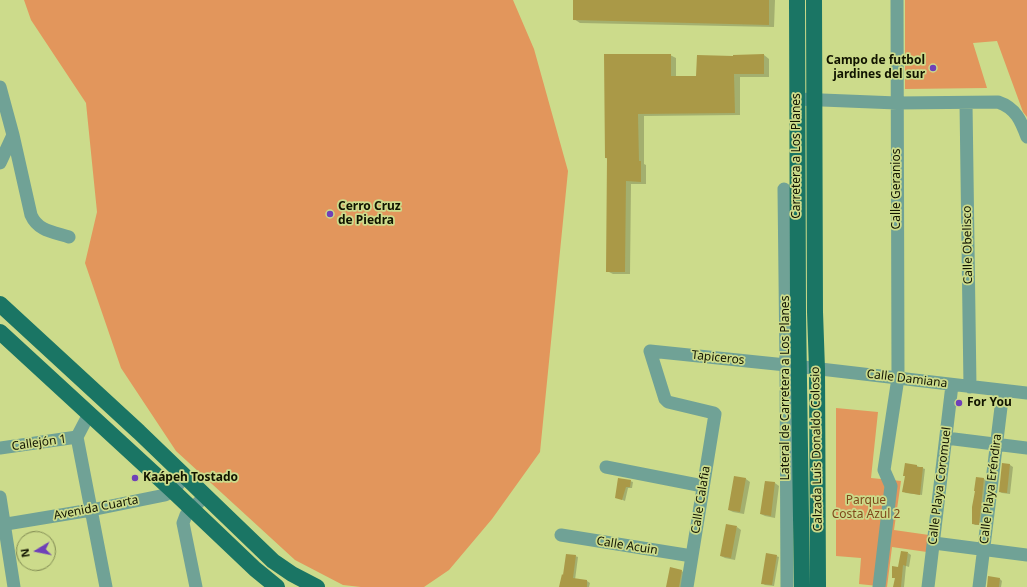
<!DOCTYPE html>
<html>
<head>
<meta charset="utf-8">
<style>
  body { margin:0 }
  #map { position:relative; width:1027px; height:587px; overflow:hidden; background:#ccdb8b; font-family:"Noto Sans",sans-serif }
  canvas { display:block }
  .north { position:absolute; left:16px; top:531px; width:40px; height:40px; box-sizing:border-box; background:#ccdb8b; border:1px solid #818b53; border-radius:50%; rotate:260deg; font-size:11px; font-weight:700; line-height:16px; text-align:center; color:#111400 }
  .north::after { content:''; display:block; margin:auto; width:14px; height:18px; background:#6f40b8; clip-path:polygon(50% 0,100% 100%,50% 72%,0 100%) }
</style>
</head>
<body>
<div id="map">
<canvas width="1027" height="587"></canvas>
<div class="north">N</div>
</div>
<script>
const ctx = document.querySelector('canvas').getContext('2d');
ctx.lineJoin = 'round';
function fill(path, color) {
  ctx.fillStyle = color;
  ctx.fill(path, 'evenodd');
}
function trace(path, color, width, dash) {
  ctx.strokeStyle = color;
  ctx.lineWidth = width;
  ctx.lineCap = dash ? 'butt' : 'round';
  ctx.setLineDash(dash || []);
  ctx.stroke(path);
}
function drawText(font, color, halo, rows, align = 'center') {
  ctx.font = font + ' "Noto Sans",sans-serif';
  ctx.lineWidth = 3.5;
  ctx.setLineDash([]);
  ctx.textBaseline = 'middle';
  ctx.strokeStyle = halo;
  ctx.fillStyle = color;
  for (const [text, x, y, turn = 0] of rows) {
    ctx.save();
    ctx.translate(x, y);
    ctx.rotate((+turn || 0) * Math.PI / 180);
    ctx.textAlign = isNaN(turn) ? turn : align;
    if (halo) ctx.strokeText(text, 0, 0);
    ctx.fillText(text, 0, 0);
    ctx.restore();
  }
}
fill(new Path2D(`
  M24,0h489l21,49 34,122 -28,281 -48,67 -43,51 -25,17h-63l-18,-2 -48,-25 -119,-109 -55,-83 -36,-105 12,-51 -11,-109 -55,-83z
  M905,0h122v117l-4,-5 -26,-71 -24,2 14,45 -82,1z
  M836,408l42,4 -7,66 30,3 -7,49 35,5 -2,17 -35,-5 -5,40 -28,-3 2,-26 -25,-2z`), '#e2965c');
fill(new Path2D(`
  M574,0h201l-1,27 -194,-4 -6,-4z
  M670,55l6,3v19h21l37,-20 30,-2 5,4v18h-29v38l-96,1v48l2,1v19h-15l-1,90h-17l-6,-3 1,-112 -2,-1z
  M1003,464l7,1 3,2 -3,27 -8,-1 -2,-1z
  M917,466l8,3 -3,26 -16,-2 -3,-2 3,-15z
  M735,477l11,2 4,3 -6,32 -11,-2 -4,-2z
  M977,478l7,1 2,2 -5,44h-6l-2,-2z
  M630,481l3,1 -1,6h-4l-3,13 -9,-4z
  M765,482l10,1 4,3 -4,32 -10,-2 -4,-2z
  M737,527l4,3 -6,30 -10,-2 -4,-2z
  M908,553l3,2 -2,12 -3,-1 -2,21h-10l2,-8 -3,-2z
  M575,556l3,1 -3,23 12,1 3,2 -1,4h-29l4,-11z
  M776,556l3,1 -5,29 -9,-1 -3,-2z
  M681,571l3,1 -3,15h-14z
  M1000,579l2,2 -1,6h-13z`), '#0003');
fill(new Path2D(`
  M573,0h196v25l-196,-5z
  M604,54h67v22h25l1,-21 36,1v-1l31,-1v20h-30l1,39 -97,1 1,47h2v21l-15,-1 -1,91h-19l1,-114h-2z
  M905,463l12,2v2h6l-3,28 -18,-3 3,-16h-2z
  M1002,463l8,1 -3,29 -8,-1z
  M734,476l12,2 -6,34 -12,-2z
  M976,477l8,1 -5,47 -7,-1v-17l3,-16h-1z
  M618,478l13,2 -1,7h-4l-4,13 -7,-2z
  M765,481l10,1 -4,34 -11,-2z
  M726,524l11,2 -6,32 -11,-2z
  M901,551l7,1 -2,14 -3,-1 -2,22h-8l2,-9h-3v-12l6,1z
  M766,553l11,2 -5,30 -11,-1z
  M566,554l10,1 -3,23 14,2v7h-28l3,-13 1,1z
  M670,567l12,3 -3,17h-13z
  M988,576l12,2 -1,9h-12z`), '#aa9947');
trace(new Path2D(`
  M0,87l13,48 18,80c7,16 22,17 38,22
  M797,99l100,4 101,-1c18,6 23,19 29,35
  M966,103l4,284
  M0,163l13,-28
  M784,189l2,176 1,222
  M89,414l-12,23 29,150
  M946,438l81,10
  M0,448l77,-11
  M606,467l97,19
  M0,497l14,90
  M0,525l91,-15 74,-15 8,-4 12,-15
  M561,535l131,21
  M934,543l93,12
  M196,587l-13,-64 3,-8 19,-19
  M687,587l28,-173 -1,-1 -46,-11 -3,-3 -15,-48 136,14 241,28
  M879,587l12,-101 -7,-16 14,-92 -1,-378
  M928,587l24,-202
  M979,587l24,-196`), '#70a296', 13);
trace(new Path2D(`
  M797,0l1,312 4,275
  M814,0l1,312 2,57 1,218
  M0,304l139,128 134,129 19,13 25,13
  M0,332l173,159 82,78 22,18`), '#1a7564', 16);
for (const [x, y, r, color] of [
  [933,68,4,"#6f40b8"],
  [330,214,4,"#6f40b8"],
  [959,403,4,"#6f40b8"],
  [135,478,4,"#6f40b8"]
]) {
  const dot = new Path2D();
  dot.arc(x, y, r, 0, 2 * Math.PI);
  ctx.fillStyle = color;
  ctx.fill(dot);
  trace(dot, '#ccdb8b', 1.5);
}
drawText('bold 12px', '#111400', '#ccdb8b', [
  ["Campo de futbol",925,61,"right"],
  ["jardines del sur",925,75,"right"],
  ["Cerro Cruz",338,207],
  ["de Piedra",338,221],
  ["For You",967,403],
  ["Kaápeh Tostado",143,478]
], 'left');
drawText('12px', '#111400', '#ccdb8b', [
  ["Carretera a Los Planes",797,156,-90],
  ["Calle Geranios",897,189,-90],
  ["Calle Obelisco",968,245,-91],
  ["Tapiceros",718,358,6],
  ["Calle Damiana",907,379,7],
  ["Lateral de Carretera a Los Planes",786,388,-90],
  ["Callejón 1",39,443,-8],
  ["Calzada Luis Donaldo Colosio",817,449,-91],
  ["Calle Playa Coromuel",940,486,-83],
  ["Calle Playa Eréndira",991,489,-83],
  ["Calle Calafia",701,500,-81],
  ["Avenida Cuarta",96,508,-11],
  ["Calle Acuin",627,546,9]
]);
drawText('12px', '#7f491b', '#ccdb8b', [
  ["Parque",866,501],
  ["Costa Azul 2",866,515]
]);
</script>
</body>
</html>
